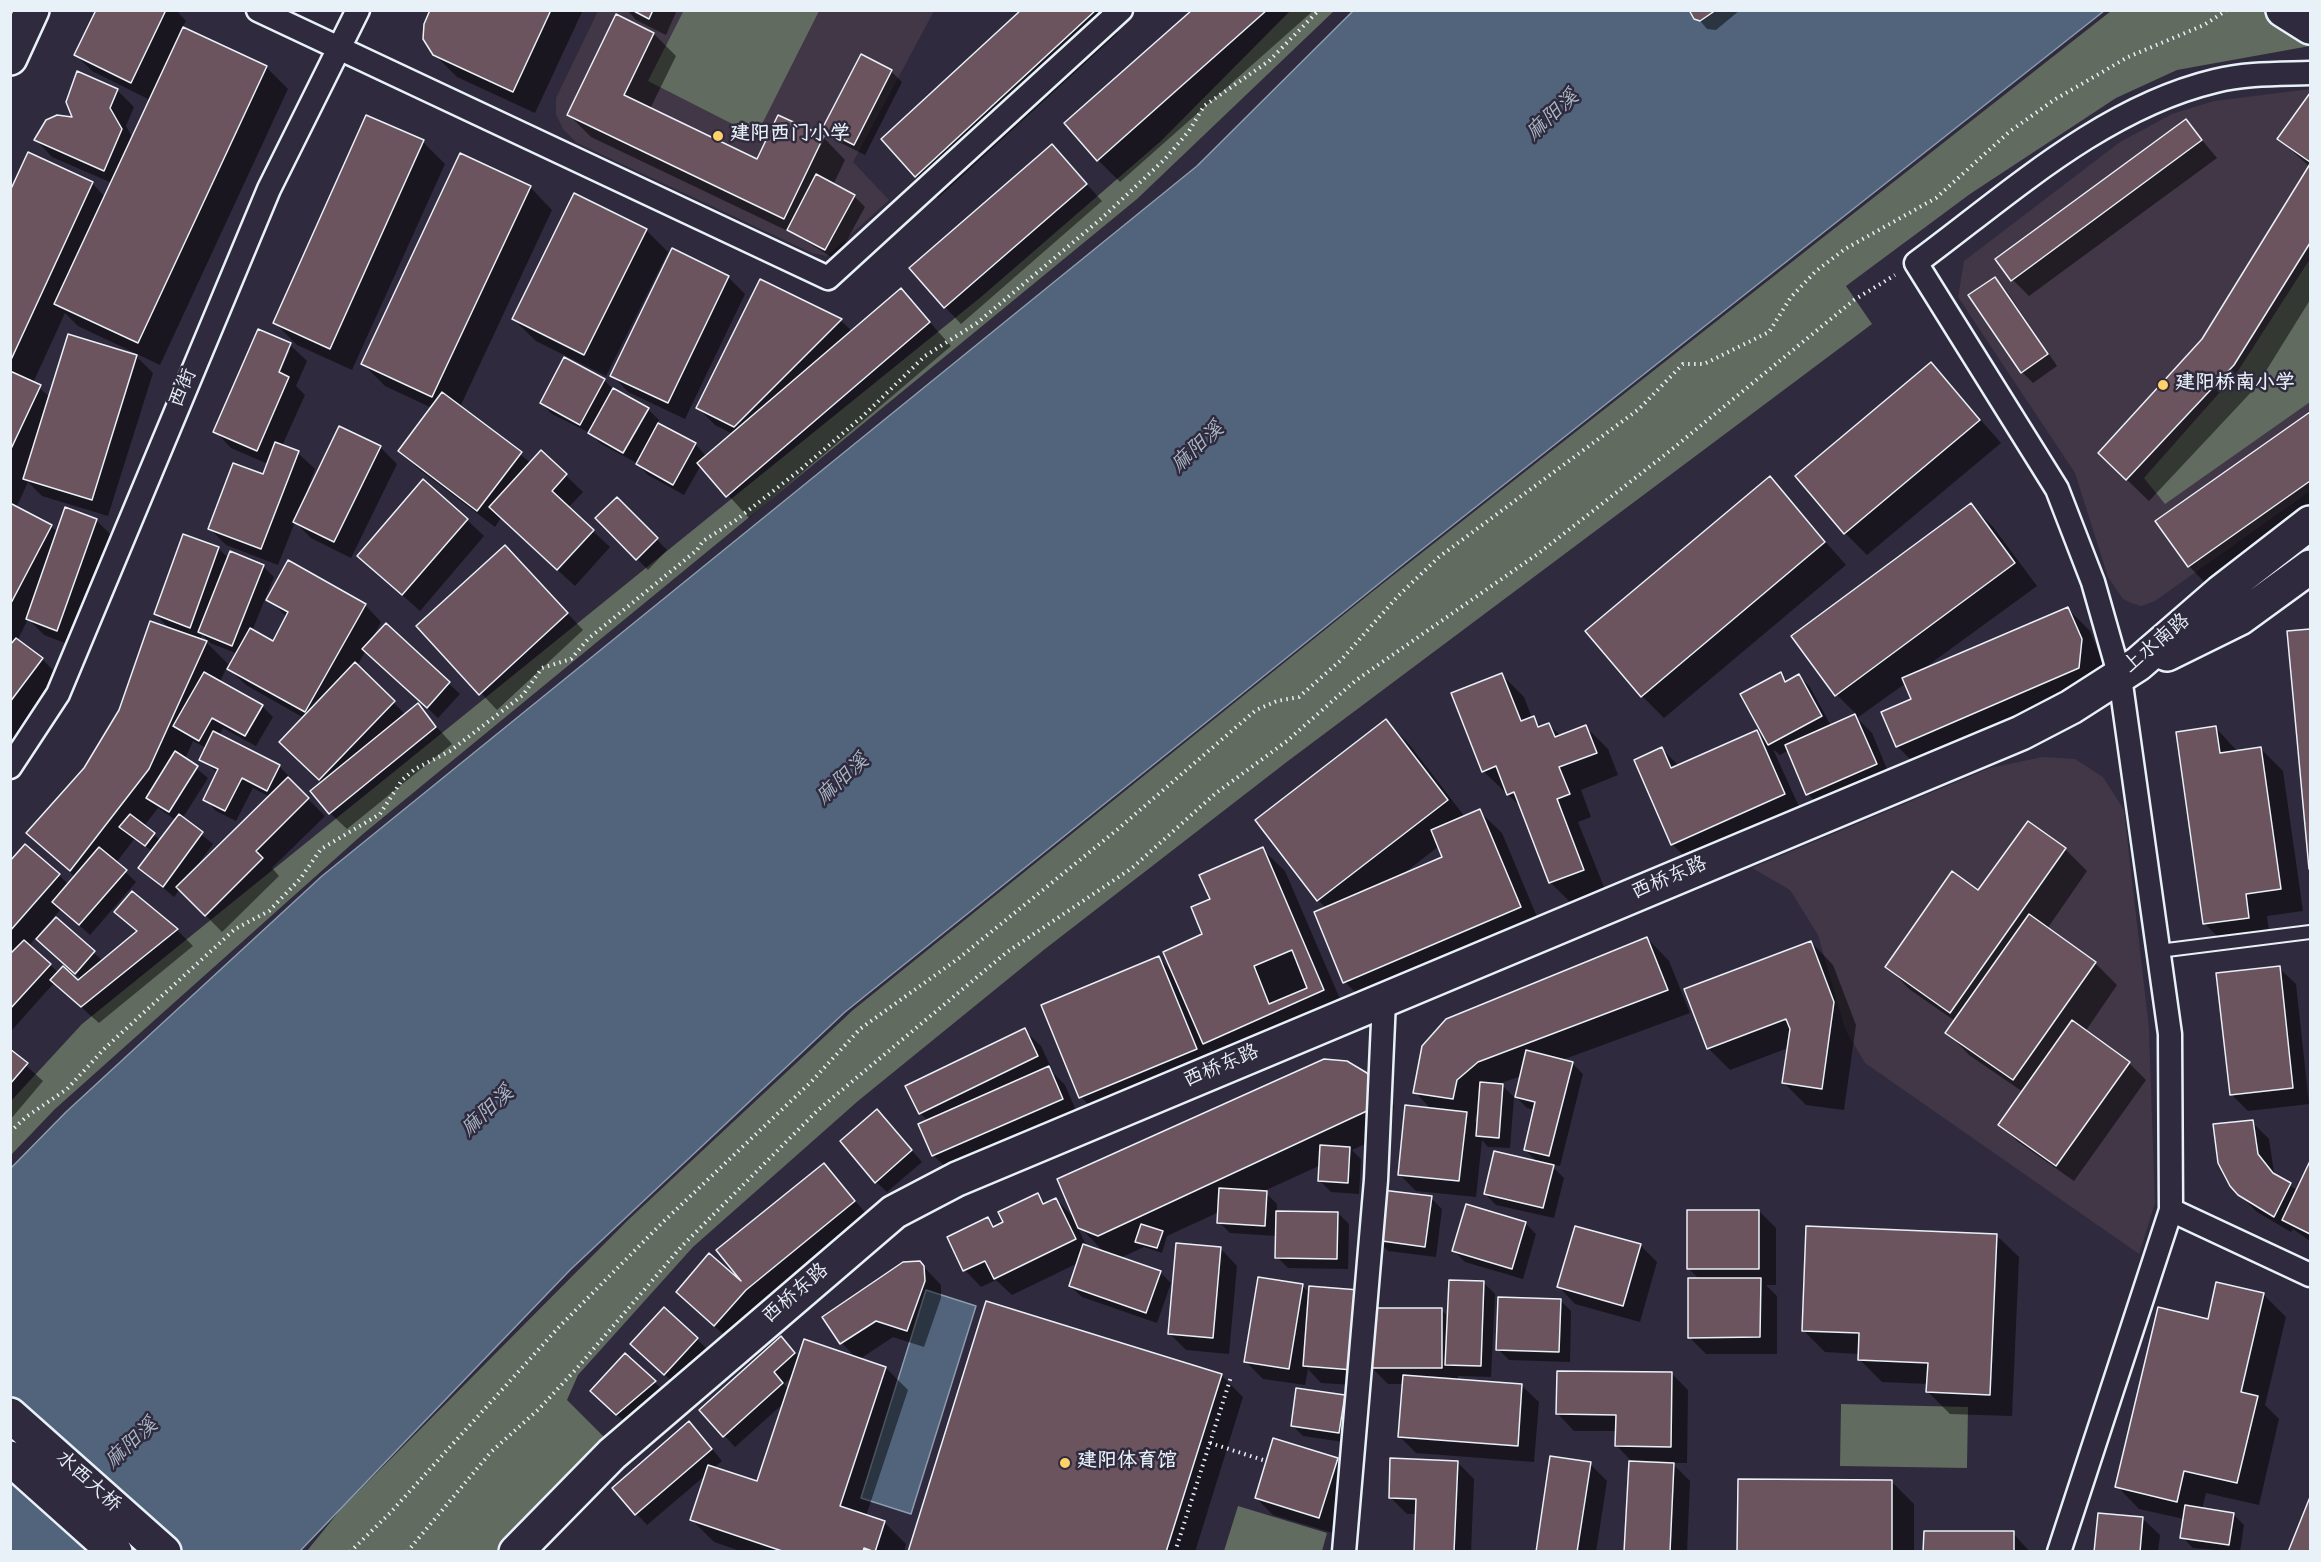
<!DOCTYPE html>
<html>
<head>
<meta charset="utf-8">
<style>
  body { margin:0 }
  #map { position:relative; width:2321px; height:1562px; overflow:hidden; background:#2f2a3d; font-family:"Gochi Hand",sans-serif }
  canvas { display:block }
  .frame { position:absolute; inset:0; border:12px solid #e8f1f8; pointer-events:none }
</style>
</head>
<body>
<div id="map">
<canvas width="2321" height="1562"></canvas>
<div class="frame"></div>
</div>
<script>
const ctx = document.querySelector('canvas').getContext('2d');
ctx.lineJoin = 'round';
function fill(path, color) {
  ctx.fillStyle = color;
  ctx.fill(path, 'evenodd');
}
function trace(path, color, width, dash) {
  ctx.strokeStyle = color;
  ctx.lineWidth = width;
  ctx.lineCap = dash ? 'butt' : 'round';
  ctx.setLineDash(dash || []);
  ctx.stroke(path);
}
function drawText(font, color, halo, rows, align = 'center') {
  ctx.font = font + ' "Gochi Hand","LXGW WenKai TC",sans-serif';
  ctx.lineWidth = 5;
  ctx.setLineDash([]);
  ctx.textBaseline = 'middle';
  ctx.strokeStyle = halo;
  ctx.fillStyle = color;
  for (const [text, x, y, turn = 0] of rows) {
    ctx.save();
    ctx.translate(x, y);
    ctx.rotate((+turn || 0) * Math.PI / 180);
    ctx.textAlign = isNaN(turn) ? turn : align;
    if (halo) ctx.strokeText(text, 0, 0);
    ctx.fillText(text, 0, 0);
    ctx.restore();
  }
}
fill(new Path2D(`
  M598,11h336l-81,151 36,38 -62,56 -15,-3 -235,-110 -14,-14 -7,-15v-16z
  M2310,89v402l-155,110 -14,5 -10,-3 -8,-4 -15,-22 -33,-104 -117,-176 6,-36 156,-119 52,-28 42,-13z
  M2042,757l33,2 28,18 21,33 25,219 6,174 -16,51 -274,-191 -20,-34 -27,-94 -28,-45 -38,-22 238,-100z`), '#413747');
fill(new Path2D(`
  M684,10l135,1 -63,125 -108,-55z
  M1290,11h44l-197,188 -774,635 -308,275 -44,46v-54l71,-77 899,-727 180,-156z
  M2111,11h199v35l-133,24 -61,28 -146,96 -124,92 26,38 -584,437 -243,188 -187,152 -165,146 -115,128 -11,25 38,38 -109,113 -190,1 35,-43 286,-288 226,-211 519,-418z
  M2310,259v143l-145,102 -21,-26 92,-104z
  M1841,1404l127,3 -1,61 -127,-2z
  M1238,1506l89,27 -5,18h-98z`), '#616b5f');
const water = new Path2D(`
  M1353,11h751l-698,551 -561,450 -275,258 -270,281h-289l-1,-382 56,-57 256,-236 875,-710z
  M926,1290l50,16 -65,208 -50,-16z`);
fill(water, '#51647c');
trace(water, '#8d9cae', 1.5);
fill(new Path2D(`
  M98,10h78l10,11 -4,7 84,39 22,22 -128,276 -82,-39 -13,-13 -32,70 17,14 86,-41 17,17 -45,143 -66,-20 -14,-14 -12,26 35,18 7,7 38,-13 17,17 -40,109 -29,-11 -16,-16 -11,22 25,18 22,22 -54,72v-558l82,-12 13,14 7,-14 -60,-26 -16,-17 81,-50 17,17 -8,19 7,12 17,-38 -58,-29 -16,-16z
  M431,10h152l-48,103 -78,-36 -23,-23z
  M627,10h50l-11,25 -30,-15z
  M1023,10h75l20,23 -180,165 -22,-22z
  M1194,10h120l-194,172 -22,-22z
  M1691,10h49l-24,20 -9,-1z
  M654,34l22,22 -26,53 108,52 65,-24 22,23 -12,25 21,11 11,11 -29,53 -42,-26 -203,-97 -22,-22z
  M861,56l30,15 11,11 -37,73 -30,-15 -11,-11z
  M2310,95v205l-54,87 -107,114 -27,-26 188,-308 -31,-28z
  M2186,121l31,37 -188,138 -16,-16z
  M423,142l22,22 -93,206 -55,-25 -22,-22z
  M1052,146l50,55 -141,123 -16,-17z
  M530,187l22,23 -92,197 71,56 10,-11 42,40 -15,16 42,39 -35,39 -74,-68 -6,9 -79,-60 -16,-17 32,-42 -47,-22 -22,-22z
  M646,230l22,22 -62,124 -70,-35 -23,-22z
  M672,250l56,27 17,17 -60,125 -57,-27 -16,-17z
  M1995,279l11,11 51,76 -24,17 -11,-11z
  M760,281l81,40 12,11 48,-42 50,56 -202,172 -48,-53 -17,30 -36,-20 -13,-13 -34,-18 -11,-11 -38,-19 -11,-11 63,-23 9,9 35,20 11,11 -2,4 38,20 12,13 26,-23 -18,-9 -17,-17z
  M290,345l17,16 -11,25 9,9 -23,51 16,7 17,16 -8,21 73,-43 17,17 -46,94 -40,-20 -16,-16 -17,43 -52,-20 -16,-16 54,-53 4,-12 -37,-16 -16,-17zM286,350h4l-13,29 -3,-1z
  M1931,364l70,79 -134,112 -22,-22z
  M2310,414v105l-99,70 -22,-23 -32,-45z
  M1769,478l77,87 -182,153 -22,-22z
  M617,499l50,51 -19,20 -51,-52z
  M1971,505l22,22 44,59 -114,83 145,-60 22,22 13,32 -3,27 -181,78 -22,-22 16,-46 -7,-17 -49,35 15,15 20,48 -68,30 -16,-17 -19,-44 -9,5 -7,-6 28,62 -112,50 -17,-17 -10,-95 17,17 77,-34 11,10 13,-68 8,8 11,-6 11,11 21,39 26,-11 -20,-20 -43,-58z
  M467,520l17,16 -64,75 -61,-55z
  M218,548l11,11 34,7 11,11 -22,54 21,12 14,-26 -19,-18 97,6 16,17 -9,17 14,-14 74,69 -22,24 -72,-68 -9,16 49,49 11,-10 35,39 -105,85 -17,-16 -7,-30 -42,-41 23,-24 -58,-33 -17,-16 9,-15 -28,-11 -8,-8 -2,5 6,2 22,22 -8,18 42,24 11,11 -17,29 -33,-18 -4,7 60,31 11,11 -1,3 36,36 -53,52 7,8 -57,56 -42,-43 -6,8 -34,-29 13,-16 -18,-14 -19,25 20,19 -46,53 -29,-26 -23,26 56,18 9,8 35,-28 -22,-21 61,18 16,16 -94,77 -45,-40 -42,47 -2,-167 49,12 10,10 6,-8 -47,-44 57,-64 86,-139 -16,-16zM193,741l13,7 -5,11 17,14 -13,26 11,12 20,10 17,-33 17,9 -74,70 17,-23 -31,-25 26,-41 -23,-19zM158,808l18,12 -15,21 -17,-15zM36,937l13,13 32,29 -3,3 -19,-9 -30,-27z
  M521,563l62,67 -86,80 -79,-84z
  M2310,631v238l-22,-236z
  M1502,675l22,22 8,21 11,9 6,-2 12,11 25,-9 22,22 10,26 -37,15 10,27 -13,5 28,70 -33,13 -22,-22 -30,-76 -38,-36z
  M1386,721l22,22 57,74 14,-6 23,22 40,96 -175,75 -22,-22 -19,-74 -8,-8zM1439,846l5,11 -41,17z
  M2216,728l22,24 22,-4 23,23 20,140 -36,5 3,24 -43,6 -22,-22z
  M1262,849l23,22 61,142 -120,52 -17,-17 9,23 -115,48 -22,-22 78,-139 14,15 31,-38z
  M2065,849l22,22 -40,58 48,34 22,22 -32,47 44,31 17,17 -72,101 -57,-40 -17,-17 23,-32 -54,-37 -22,-23 8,-11 -46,-32 -22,-23 92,-74z
  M1647,938l22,23 21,52 -128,47 10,3 11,11 -23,92 -10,-2 14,14 -10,40 -58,-13 -11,-11 54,-31 -14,-13 10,-40 -8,-2 -11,-11 5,-21 -25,9 7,1 11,11 -4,51 -22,-1 -6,-7 -6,57 -60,-6 -17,-17 33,-64 -17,-18zM1477,1111h2l-1,14 -3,-4z
  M1811,942l22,23 23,60 -12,85 -38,-5 -23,-23 5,-34 -58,22 -22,-22z
  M2279,968l17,16 13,120 -61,7 -17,-17z
  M1024,1030l17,16 13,28 11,11 13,30 -128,56 -17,-16 -5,-34 -8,-8z
  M10,1051l33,30 -33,39z
  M1389,1097l5,9 -3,26 -39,18 9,9 -2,35 -28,-2 -11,-11 1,-16 -57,26 13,13v8l61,1 11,11 -1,45 -60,-1 -11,-11v-21l-47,-3 -11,-11v-10l-52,24 -5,17 -18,-6 -24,11 40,14 11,11 -14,40 -75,-26 -12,-11 8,-23 -66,32 -16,-15 -15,7 -16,-17 23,-51 8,8 41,-32 10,9 9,-5 20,21zM1076,1224h1l29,30 -19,-7z
  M877,1111l45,51 -35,30 -11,-10z
  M2252,1122l17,17 5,33 5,6 19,13 12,-27v77l-17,-12 -2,3 -34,-20 -18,-18z
  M824,1165l46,53 -139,123 -37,-33 49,-24z
  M1431,1198l11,11 -6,48 -48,-6 -11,-11z
  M1759,1211l17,17v57h-10l11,11v58h-71l-17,-17 10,-58 -10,-10z
  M1525,1223l11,11 -13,45 -58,-17 -11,-11z
  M1996,1235l23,22 -7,159 -62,-2 -22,-22v-8l-46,-2 -23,-23v-5l-34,-2 -22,-22z
  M1640,1245l17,17 -17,60 -65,-18 -16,-17z
  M1221,1249l16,17 -8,88 -43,-4 -17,-17z
  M920,1263l21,22v13l-17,49 -31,-10 -33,22 26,9 22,22 -42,126 18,6 22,22 -2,8h-161l-29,-10 -22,-22 15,-46 -60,51 -33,-36 86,-55 22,27 -8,7 44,15 27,-81 -50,45 -34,-37 91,-61 8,9h56l-14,-15 -18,-25zM794,1375l-5,15 -5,-6z
  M1484,1283l11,11 -4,83 -33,-1v5l64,5 17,16 -5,60 -118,-9 -16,-16 4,-53h-16l-17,-17 -2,19 -48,-3 -13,-14 -3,16 -42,-6 -17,-17 56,-76 8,7 66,15 65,2 8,7z
  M2263,1294l23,23 -21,88 14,14 -20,86 -53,-12 -4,16 31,5 11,11 -4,27 -47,-4 -11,-11 2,-18 -45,-10 -22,-23 92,-165z
  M1560,1300l11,11 -1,51 -61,-2 -11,-11z
  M697,1339l11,11 -32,35 -33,-30z
  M625,1355l41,38 -38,32 -25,-23z
  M1671,1373l17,17 -1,73h-15l18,18 -3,71h-61l7,-89 -16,-17v-15h-43l-16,-17z
  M1221,1375l22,22 -48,155h-285z
  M1344,1396l11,11 -5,36 -47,-7 -11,-11z
  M1337,1459l17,17 -18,58 -63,-19 -17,-17z
  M1457,1462l17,17 -3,73h-56l2,-38h-10l-17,-17z
  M1590,1464l17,17 -11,71h-58z
  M1892,1482l22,22v48h-175z
  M2310,1501v51h-20z
  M2143,1519l17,16 -2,17h-63z
  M2013,1533l17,19h-105z`), '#0007');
const building = new Path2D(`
  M96,10h70l-35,73 -57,-28z
  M430,10h121l-38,82 -80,-37 -10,-16 1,-15z
  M632,10h21l-4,9z
  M1021,10h75l-181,167 -34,-38z
  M1192,10h75l-170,151 -33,-38z
  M1689,10h27l-16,11 -6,-2z
  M616,14l38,19 -30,62 133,64 21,-44 46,21 -40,83 -217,-104z
  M183,27l84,39 -129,277 -84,-39z
  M861,54l31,16 -38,75 -32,-16z
  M77,71l41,18 -8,19 12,21 -18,42 -70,-31 12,-20 11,-5 15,2 -6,-15z
  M2310,93v69l-33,-23z
  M366,115l58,25 -94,209 -57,-26z
  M2186,119l16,21 -191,141 -16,-22z
  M1052,144l35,40 -143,124 -35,-40z
  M28,152l65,30 -83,180v-171z
  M460,153l71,33 -99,211 -71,-33z
  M2310,164v79l-76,122 -108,115 -28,-27 104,-114z
  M816,174l39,21 -30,55 -38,-20z
  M574,193l73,36 -63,126 -72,-36z
  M672,248l57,28 -61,127 -58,-27z
  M1995,277l53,77 -27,19 -53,-78z
  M760,279l82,40 -108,108 -38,-19z
  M901,288l29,34 -204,175 -29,-34z
  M258,329l33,14 -12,29 10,5 -32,74 -44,-19z
  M68,334l69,21 -45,145 -69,-21z
  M564,357l41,22 -25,46 -40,-22z
  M1931,362l49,58 -136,114 -49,-58z
  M10,371l31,14 -31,66z
  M613,388l36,20 -26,45 -35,-20z
  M442,392l80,60 -45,59 -79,-60z
  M2310,412v69l-122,86 -33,-46z
  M658,423l38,20 -23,42 -37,-21z
  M339,426l42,20 -47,96 -41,-20z
  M275,442l24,9 -38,98 -53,-20 25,-66 30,11z
  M541,450l26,24 -15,17 42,39 -37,40 -68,-63z
  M1770,476l55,66 -184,155 -56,-66z
  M423,479l45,40 -66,76 -45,-39z
  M617,497l41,41 -22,22 -41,-42z
  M10,503l42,22 -42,80z
  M1971,503l44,60 -180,133 -44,-60z
  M65,507l32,12 -40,112 -31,-12z
  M183,534l36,13 -29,81 -36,-14z
  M505,545l63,68 -89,82 -63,-69z
  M230,551l34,14 -32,81 -34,-14z
  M288,560l78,44 -61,108 -78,-43 23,-41 23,13 15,-29 -22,-12z
  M2068,607l14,32 -3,29 -183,79 -15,-35 30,-13 -9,-21z
  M150,621l57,20 -58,128 -79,102 -44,-38 58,-65 35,-58z
  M386,623l64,59 -23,26 -65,-59z
  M2310,629v240h-1l-22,-238z
  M16,638l27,20 -33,44v-57z
  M355,662l40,39 -76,79 -40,-38z
  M204,672l59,33 -18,31 -33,-18 -13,23 -26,-15z
  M1781,672l4,10 14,-8 23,42 -54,29 -28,-51z
  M1502,673l19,48 13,-5 4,11 11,-4 6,14 31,-12 11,28 -38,14 11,27 -13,5 27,71 -35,13 -35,-91 -7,3 -11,-29 -14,6 -31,-79z
  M418,703l18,24 -107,87 -19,-23z
  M1855,714l22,50 -71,31 -21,-50z
  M1386,719l62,81 -131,101 -62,-81z
  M2216,726l4,27 41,-6 20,142 -35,5 3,24 -46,6 -27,-192z
  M1757,730l28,64 -114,51 -37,-85 28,-13 9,21z
  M213,731l67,34 -13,26 -25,-13 -17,33 -22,-11 15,-31 -19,-9z
  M175,751l23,15 -29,46 -23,-14z
  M288,777l21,21 -53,53 7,7 -58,58 -29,-29z
  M1480,809l41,98 -178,76 -29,-71 128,-55 -11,-27z
  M130,814l25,19 -10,13 -26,-19z
  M179,814l24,18 -40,55 -25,-19z
  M2028,821l38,27 -116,165 -65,-46 67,-96 26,19z
  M25,844l35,30 -50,57v-70z
  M99,847l28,23 -48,55 -27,-23z
  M1263,847l61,143 -121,54 -40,-92 39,-18 -11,-27 19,-8 -11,-24z
  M132,891l46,38 -97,78 -31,-27 13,-14 15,14 59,-49 -23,-19z
  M2029,914l67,48 -83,118 -68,-47z
  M56,917l39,34 -20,23 -39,-35z
  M1647,937l21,53 -190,72 -21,18 -4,19 -40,-6 9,-47 24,-27z
  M24,940l27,24 -41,45v-55z
  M1811,941l23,61 -12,87 -40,-6 8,-54 -4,-10 -79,30 -23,-60z
  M1292,950l15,38 -38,16 -15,-38z
  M1159,956l38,93 -118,49 -38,-93z
  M2280,966l13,122 -63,7 -14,-122z
  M2072,1020l58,42 -74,104 -58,-41z
  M1025,1028l13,28 -119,58 -14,-28z
  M10,1049l18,14 -18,21z
  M1526,1050l47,12 -24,94 -25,-6 11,-48 -20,-5z
  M1324,1059l23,2 20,12 5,9 -3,28 -271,126 -20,-8 -21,-49z
  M1049,1066l14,33 -131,57 -14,-32z
  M1480,1082l23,2 -4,54 -23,-2z
  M1405,1105l62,7 -8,69 -61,-6z
  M877,1109l35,41 -37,33 -35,-42z
  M2253,1120l5,34 15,19 18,10 -17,34 -36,-22 -8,-9 -12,-23 -5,-39z
  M1320,1145l30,2 -2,36 -30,-2z
  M1494,1151l60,14 -11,43 -59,-14z
  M2310,1161v73l-28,-14z
  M824,1163l31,38 -109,89 -32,36 -38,-34 33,-39 32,28 -25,-31z
  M1219,1188l48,3 -2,35 -48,-3z
  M1382,1190l50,6 -7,51 -50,-7z
  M1038,1193l5,11 13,-6 20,41 -82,40 -9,-18 -22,10 -16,-34 41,-20 5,10 10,-5 -5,-10z
  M1466,1204l60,18 -14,47 -60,-18z
  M1687,1210h72v59h-72z
  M1276,1211l62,1 -1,47 -62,-1z
  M1141,1224l22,7 -6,17 -22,-6z
  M1575,1226l66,18 -18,62 -66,-19z
  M1806,1226l191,8 -7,161 -64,-3 2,-29 -70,-3 1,-27 -57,-2z
  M1176,1243l45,4 -8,91 -45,-4z
  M1083,1244l78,27 -15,42 -77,-27z
  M920,1261l4,5 1,15 -18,50 -31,-10 -36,23 -18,-27 81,-55z
  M1258,1277l45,7 -14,85 -45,-7z
  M1688,1278h73l-1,59 -72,1z
  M1449,1280l35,1 -3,85 -36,-1z
  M2216,1282l48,11 -23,99 17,4 -21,87 -53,-12 -7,31 -62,-15 43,-180 50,12z
  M1309,1286l50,4 -6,80 -50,-4z
  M1498,1297l63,2 -2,53 -63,-2z
  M986,1301l236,73 -56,178h-258z
  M664,1307l34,31 -34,37 -34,-31z
  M1370,1308h72v60h-72z
  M781,1336l14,17 -21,19 9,11 -60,54 -24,-27z
  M804,1339l82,28 -46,139 45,15 -10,31 -11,-4 -1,4h-78l-95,-32 18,-55 49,16z
  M625,1353l31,28 -40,34 -26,-24z
  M1557,1371l115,1 -1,75 -56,-1 1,-31 -60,-1z
  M1403,1375l119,9 -4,62 -120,-9z
  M1296,1388l49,7 -6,38 -48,-7z
  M689,1421l23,28 -77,66 -23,-27z
  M1273,1438l65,20 -19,60 -64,-20z
  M1550,1456l41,6 -14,90h-41z
  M1390,1458l68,3 -4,91h-40l2,-53 -27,-1z
  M1629,1461l45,2 -4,89h-46z
  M1738,1479l154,1v72h-155z
  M2310,1497v55h-22z
  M2185,1505l49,8 -5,32 -49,-7z
  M2098,1513l45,4 -3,35h-46z
  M1924,1531h90v21h-91z`);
fill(building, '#6c545f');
trace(building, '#e8f1f8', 1.5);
const lane = new Path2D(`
  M2159,951l151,-19`);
const street = new Path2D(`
  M258,10l570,268 293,-268
  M10,767l48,-73 211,-505 89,-179
  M2171,1210l139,65
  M1344,1552l32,-372 8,-180
  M2059,1552l112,-342 -1,-176 -50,-357 -27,-95 -36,-93 -141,-226c92,-68 186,-155 299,-182 31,-8 64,-7 95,-8`);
const secondary = new Path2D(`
  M2167,654l73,-36 70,-51
  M10,1415l154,137
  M10,1458l105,94
  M516,1552l96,-98 282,-242 63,-33 1064,-446 50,-26 67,-43 83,-72 89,-69`);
const highway = new Path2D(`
  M2283,10l27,17
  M10,58l22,-48`);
trace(lane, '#e8f1f8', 16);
trace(street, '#e8f1f8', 27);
trace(secondary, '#e8f1f8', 38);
trace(highway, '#e8f1f8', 38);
trace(new Path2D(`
  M10,1132l16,-15 41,-28 38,-41 130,-119 34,-18 31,-32 21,-30 59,-35 22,-34 13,-11 35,-18 73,-56 19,-27 29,-9 17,-20 109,-89 6,-9 33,-21 64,-50 63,-54 62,-60 52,-33 125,-105 63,-59 24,-28 15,-25 65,-45 50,-51
  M1210,1443l56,18
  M350,1552l40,-39 169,-186 102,-103 150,-142 49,-53 99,-71 159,-129 138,-119 21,-9 22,-4 42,-37 57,-64 41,-39 200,-148 44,-45h21l65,-32 22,-35 25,-26 29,-22 91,-51 73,-66 45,-32 74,-43 76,-32 23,-15
  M407,1552l84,-100 48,-43 39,-42 103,-120 137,-137 189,-158 125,-84 84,-75 71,-52 68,-60 184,-128 132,-103 183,-150 41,-25
  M1175,1552l56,-175`), '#e8f1f8', 4, [1.5, 4.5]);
trace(lane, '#2f2a3d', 12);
trace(street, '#2f2a3d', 22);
trace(secondary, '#2f2a3d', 33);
trace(highway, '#2f2a3d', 33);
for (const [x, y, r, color] of [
  [718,136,6,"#ffd166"],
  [2163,385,6,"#ffd166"],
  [1065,1463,6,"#ffd166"]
]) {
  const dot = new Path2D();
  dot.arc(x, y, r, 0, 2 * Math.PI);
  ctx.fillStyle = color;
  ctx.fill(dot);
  trace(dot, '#2f2a3d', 2);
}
drawText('bold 20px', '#e8f1f8', '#2f2a3d', [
  ["建阳西门小学",730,136],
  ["建阳桥南小学",2175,385],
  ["建阳体育馆",1077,1463]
], 'left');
drawText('20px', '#e8f1f8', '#2f2a3d', [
  ["西街",185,389,-67],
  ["上水南路",2158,645,-40],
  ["西桥东路",1670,880,-23],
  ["西桥东路",1222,1068,-23],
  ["西桥东路",797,1295,-41],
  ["水西大桥",87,1483,42]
]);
drawText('italic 21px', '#acb9c6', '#2f2a3d', [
  ["麻阳溪",1554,117,-43],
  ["麻阳溪",1199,449,-43],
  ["麻阳溪",844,781,-43],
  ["麻阳溪",489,1113,-43],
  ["麻阳溪",133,1445,-43]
]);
</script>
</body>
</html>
